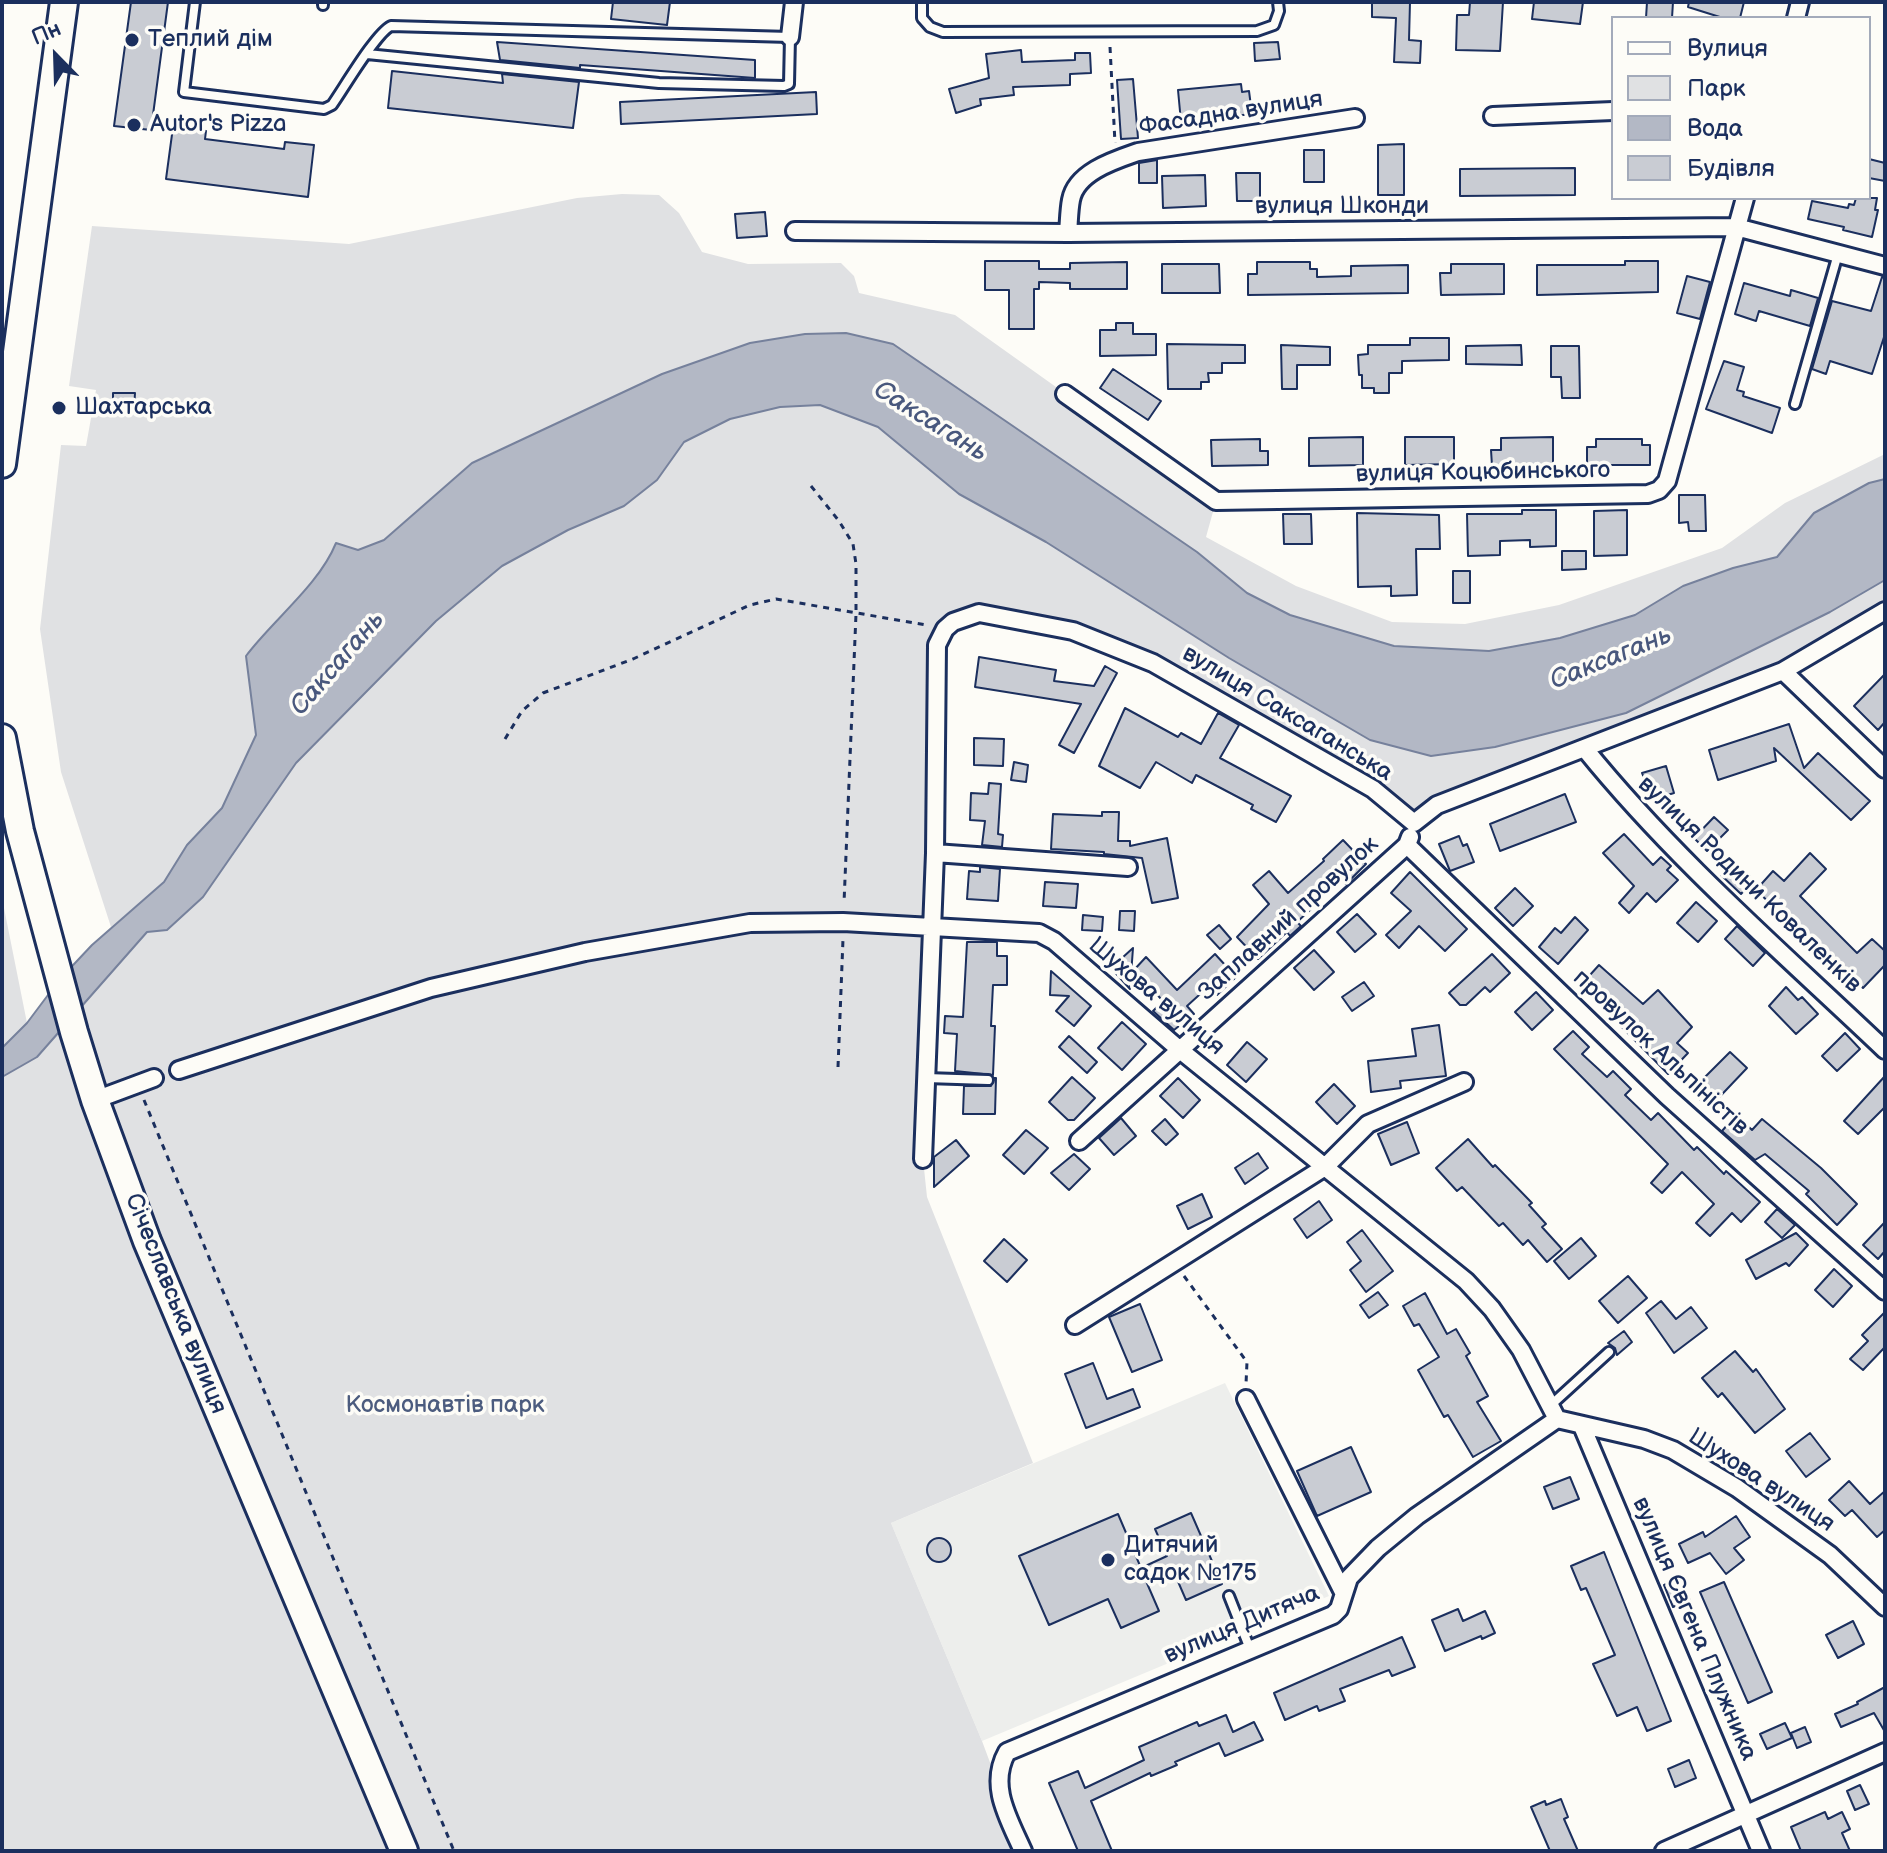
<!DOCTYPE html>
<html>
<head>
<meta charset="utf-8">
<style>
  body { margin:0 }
  #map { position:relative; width:1887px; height:1853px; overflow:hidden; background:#fdfcf7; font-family:"Balsamiq Sans",sans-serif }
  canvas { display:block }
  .frame { position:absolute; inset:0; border:4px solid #1b2f5e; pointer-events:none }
  .legend { position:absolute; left:1611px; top:16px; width:260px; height:184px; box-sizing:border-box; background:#fdfcf7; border:2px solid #a3aaba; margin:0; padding:10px 14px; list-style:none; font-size:24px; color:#1b2f5e }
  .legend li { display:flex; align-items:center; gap:16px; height:40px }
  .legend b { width:40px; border:2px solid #a3aaba }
  .north { position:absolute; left:16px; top:16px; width:80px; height:80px; -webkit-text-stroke:6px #fdfcf7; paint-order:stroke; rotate:337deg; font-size:22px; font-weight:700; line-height:32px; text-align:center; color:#1b2f5e }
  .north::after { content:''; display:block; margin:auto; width:28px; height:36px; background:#1b2f5e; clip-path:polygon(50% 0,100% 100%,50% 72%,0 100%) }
</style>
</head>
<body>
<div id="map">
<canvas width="1887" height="1853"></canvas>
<div class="frame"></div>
<ul class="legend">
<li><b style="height:10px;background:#fdfcf7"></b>Вулиця</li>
<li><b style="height:22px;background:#e0e1e3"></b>Парк</li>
<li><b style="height:22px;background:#b3b8c5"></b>Вода</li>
<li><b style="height:22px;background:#c9ccd3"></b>Будівля</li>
</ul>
<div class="north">Пн</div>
</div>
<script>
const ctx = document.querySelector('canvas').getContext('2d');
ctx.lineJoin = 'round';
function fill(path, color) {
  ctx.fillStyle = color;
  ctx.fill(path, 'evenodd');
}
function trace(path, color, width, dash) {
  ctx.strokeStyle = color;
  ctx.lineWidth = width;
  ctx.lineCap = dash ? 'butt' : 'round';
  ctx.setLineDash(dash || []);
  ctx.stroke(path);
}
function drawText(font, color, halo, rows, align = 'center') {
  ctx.font = font + ' "Balsamiq Sans",sans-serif';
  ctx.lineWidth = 7;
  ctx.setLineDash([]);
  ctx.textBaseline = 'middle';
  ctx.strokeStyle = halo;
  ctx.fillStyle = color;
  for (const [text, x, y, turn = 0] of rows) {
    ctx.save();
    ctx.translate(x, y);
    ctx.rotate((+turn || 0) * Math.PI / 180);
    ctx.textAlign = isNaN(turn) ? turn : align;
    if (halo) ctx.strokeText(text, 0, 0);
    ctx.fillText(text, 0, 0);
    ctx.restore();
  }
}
fill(new Path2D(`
  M1225,1383l104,213 -347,145 -91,-218z`), '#edeeec');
fill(new Path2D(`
  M622,194l37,1 20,18 23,39 46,12 93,-1 13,13 5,17 96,22 261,186 -10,36 90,49 96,36 73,2 94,-19 163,-57 63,-45 100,-49v25l-16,4 -74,56 -18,18 -44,11 -50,18 -48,29 -75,23 -71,13 -95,-5 -104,-31 -43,-22 -50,-41 -304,-208 -47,-11 -41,1 -143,40 -190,88 -88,78 -26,10 -22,-6c-17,41 -63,76 -90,112l10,79 -34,73 -35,37 -23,37 -53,45 -50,-155 -21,-143 21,-184 25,1 10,-56 -27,-4 23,-160 257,18 228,-46z
  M820,405l58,22 81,66 87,49 183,116h506l94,-46 56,-32v31l-102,60 -369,152 -261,-160 -80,-32 -93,-18 -35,16 -22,530 4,38 106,266 -142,60 91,218 41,110h-1021v-774l35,-20 110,-126 56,-34 93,-134 140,-142 66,-55 66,-36 56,-24 33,-26 27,-38 46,-23 50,-12z
  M2,898l25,125 -25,25z`), '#e0e1e3');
const water = new Path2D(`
  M846,333l47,11 304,208 50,41 43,22 104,31 95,5 71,-13 75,-23 48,-29 50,-18 44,-11 37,-44 55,-30 16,-4v101l-55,32 -204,101 -131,34 -64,9 -61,-16 -141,-82 -183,-116 -87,-48 -81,-67 -58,-22 -40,2 -50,12 -46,23 -27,38 -33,26 -56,24 -66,36 -66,55 -140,142 -93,134 -36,33 -20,2 -110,125 -35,20v-29l25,-25 33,-44 32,-34 72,-63 23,-37 35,-37 34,-73 -10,-79c27,-36 73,-71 90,-113l22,7 26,-10 88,-77 190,-89 88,-31 55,-9z`);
fill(water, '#b3b8c5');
trace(water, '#76819c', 2);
const building = new Path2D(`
  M131,2h37l-17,128 -37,-4z
  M613,2h57l-3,23 -56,-6z
  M1372,2h38l-1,38 12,1 -1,22 -26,-1 2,-44 -24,-1z
  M1470,2h33l-3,49 -44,-1 1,-35h12z
  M1534,2h49l-3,22 -48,-5z
  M1647,2h26l-1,16h-26z
  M1689,2h55l-4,16h-17l-35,-11z
  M497,42l258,18v18l-175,-13v3l-80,-8z
  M1278,42l2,17 -25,2 -1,-18z
  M1021,50l1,12 53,-2v-7h15l1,20 -21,1v11l-57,2 1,8 -34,4 1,6 -25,8 -7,-24 40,-11 -3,-24z
  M392,71l111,12 -1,-9 77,8 -6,46 -185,-20z
  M1133,79l5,59 -17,1 -4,-59z
  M1241,84l1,8 7,-1 3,23 -71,8 -3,-32z
  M816,92l1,22 -196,10 -1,-22z
  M173,127l33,4 -1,8 79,10 1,-7 29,3 -6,52 -142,-18z
  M1404,144v51h-26v-50z
  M1304,150h20v32h-20z
  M1869,159l16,4v18l-16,-3z
  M1157,160v23h-18v-20z
  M1575,168v27l-115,1v-27z
  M1236,173h24v28h-23z
  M1205,175l1,31 -43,2 -1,-32z
  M1856,198h21l-2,12h3l-6,27 -29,-7 1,-3 -36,-8 4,-18 36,7 1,-4 5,1z
  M765,212l2,24 -30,2 -2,-24z
  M985,261h54v8h31v-6l57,-1v27h-57v-6l-31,-1v7h-5v40h-25v-39h-24z
  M1625,261h33v31l-121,3v-30h88z
  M1257,262h53v7h7v8l34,-1v-10l57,-1v28l-160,2v-21h9z
  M1162,264h57l1,29h-58z
  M1451,264h53v30l-63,1 -1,-22h11z
  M1687,276l23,6 -10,37 -23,-6z
  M1882,277l3,1v56l-13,40 -42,-13 -4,13 -14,-5 20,-68 39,10z
  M1744,283l46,13 1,-6 27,8 -8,28 -51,-15 -3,10 -21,-7z
  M1116,323h17v11h23v21l-56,1v-26h16z
  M1410,338h39v22l-47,1v12h-13v20h-15v-5h-12v-13h-3l-1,-20 10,-1v-9h42z
  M1167,344l78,1v18h-23v10h-14l1,9h-8v7h-33z
  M1281,345l49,2v18h-33v24h-15z
  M1521,345l1,20 -56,-1v-18z
  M1551,346h28l1,52h-18l-1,-21h-10z
  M1724,361l20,6 -7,23 7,2 -1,4 37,12 -8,25 -66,-24z
  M1113,369l48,32 -13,19 -48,-32z
  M113,393h22l-1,17h-21z
  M1363,437v28l-54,1v-28z
  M1405,437h49v27l-49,1z
  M1553,437v28l-61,1 -1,-16h10v-12z
  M1260,439v12h8v14l-56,1 -1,-26z
  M1596,439h46v6h8v20h-63v-18h9z
  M1679,495h26l1,36h-17l-1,-9 -9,1z
  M1522,510h34v36l-26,1v-7l-30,1v14l-32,1 -1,-42h55z
  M1627,510v45l-33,1v-45z
  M1357,513l82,2 1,34h-24l1,46 -26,1v-10l-33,1z
  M1283,514h28l1,30h-28z
  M1562,551h24v18l-24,1z
  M1453,571h17v32h-17z
  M979,657l77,13 -2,11 40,5 11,-20 12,7 -43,80 -15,-8 22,-41 -106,-17z
  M1885,674v48l-7,8 -24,-24z
  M1125,708l53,29 3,-4 20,11 17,-31 21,12 -19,33 71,38 -15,26 -25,-13 2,-4 -57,-30 -4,8 -36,-21 -16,26 -41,-22z
  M1789,724l15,44 14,-15 52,48 -19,19 -77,-72 2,13 -58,19 -9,-30z
  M974,738l30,1 -1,27 -29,-1z
  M1014,762l14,3 -2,17 -15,-2z
  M1666,766l8,27 -29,9 -2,-3 7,-6 -8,-20z
  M989,783l12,1 -3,50 5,1 -1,12 -20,-2 3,-24 -15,-1 1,-27 17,1z
  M1565,794l11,28 -76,29 -10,-27z
  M1102,812h17l-1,29h12v5l37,-8 11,60 -26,5 -10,-45 -38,-4v-2l-53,-3 2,-35 49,2z
  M1714,817l14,13 -21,21 -13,-13z
  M1624,834l29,31 8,-8 10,9 -4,4 11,10 -22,22 -9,-9 -18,20 -10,-10 15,-17 -31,-33z
  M1459,836l4,10 4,-2 7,18 -24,9 -11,-27z
  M1343,840l23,24 -20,20 -8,-8 -22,19 5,5 -24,22 4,4 -11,10 -3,-4 -29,27 -21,-22 32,-33 -16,-19 16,-14 19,22 36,-32 -1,-2z
  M1810,853l16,16 -26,27 57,57 15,-14 13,12v14l-22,23 -64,-61 -2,2 -41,-39 17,-19 11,10z
  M1733,862l21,18 -13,14 -20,-19z
  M980,867l20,2 -2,32 -31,-2 2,-28 11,1z
  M1410,872l57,57 -22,22 -26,-25 -20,22 -13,-13 25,-24 -20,-18z
  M1045,882l33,2 -2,24 -33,-2z
  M1515,888l18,18 -20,20 -18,-18z
  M1696,902l21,19 -19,21 -21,-19z
  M1120,911h15l-1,20 -15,-1z
  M1357,914l19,20 -21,18 -18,-20z
  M1083,915l20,2 -1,14 -20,-1z
  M1575,917l13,13 -30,34 -19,-17 16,-19 6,5z
  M1219,925l12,14 -11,10 -13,-14z
  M1737,926l28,27 -12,13 -28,-27z
  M967,942h30v14h10v29h-14l-2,41h4l-2,49 -38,-4 2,-37 -13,-1 1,-17 18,1z
  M1133,948l-3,41 -19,-21z
  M1314,950l20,22 -20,18 -20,-22z
  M1215,954l21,23 -19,18 -8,-9 -22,20 7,8 -20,16 -21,-19 10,-10 -29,-31 12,-13 31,33z
  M1492,954l18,19 -20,19 -5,-5 -19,18h-6l-11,-12z
  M1599,965l44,39 15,-14 34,37 -15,16 11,10 -20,21 -53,-54 2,-2 -36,-33z
  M1051,971l40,35 -17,20 -18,-15 13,-15 -19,-1z
  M1364,982l10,14 -22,15 -10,-14z
  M1786,987l12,13 4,-3 16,17 -22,20 -27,-28z
  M1536,992l17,18 -21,20 -17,-18z
  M1122,1022l24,22 -24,26 -24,-22z
  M1439,1025l7,51 -46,5 1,7 -30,4 -3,-31 48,-5 -4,-27z
  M1573,1031l16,16 -7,7 25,23 6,-6 18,18 -6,6 26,25 7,-7 36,37 3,-3 27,27 2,-3 34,31 -19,20 -9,-9 -22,23 -14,-13 18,-19 -32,-32 -20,21 -11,-10 17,-19 -114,-115z
  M1845,1033l15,16 -23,22 -15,-15z
  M1069,1036l28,26 -10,11 -28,-26z
  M1247,1042l20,17 -21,23 -19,-17z
  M1730,1052l17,16 -38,40 -18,-17z
  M1885,1076v31l-27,27 -14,-13z
  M1072,1077l23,21 -21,22h-6l-19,-18z
  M994,1078h2l-1,36h-32l1,-28h27z
  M1178,1078l22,22 -17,18 -23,-22z
  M1334,1084l21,22 -18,18 -21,-22z
  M1736,1115l16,15 10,-11 59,49 36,36 -20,21 -31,-31 3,-3 -44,-37 -10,6 -33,-29z
  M1121,1118l15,18 -22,19 -15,-17z
  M1165,1119l13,15 -12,11 -14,-14z
  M1407,1122l12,31 -28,12 -13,-31z
  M1026,1130l22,18 -24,26 -21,-19z
  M1468,1139l25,28 2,-2 37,38 -3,2 17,19 -4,3 20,22 -15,13 -19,-22 -5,5 -20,-22 -4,3 -37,-39 -5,4 -21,-23z
  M956,1140l13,16 -35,31v-30z
  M1258,1153l10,15 -23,16 -10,-16z
  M1074,1154l16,15 -21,21 -18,-17z
  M1202,1194l10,23 -24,12 -11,-23z
  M1319,1201l13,19 -25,18 -13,-19z
  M1777,1209l18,16 -13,13 -17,-16z
  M1885,1222v29l-7,8 -15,-14z
  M1362,1230l31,41 -27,21 -16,-22 11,-9 -14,-19z
  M1796,1233l12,12 -19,21 -3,-3 -30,16 -10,-19z
  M1581,1238l15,18 -27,23 -15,-18z
  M1004,1239l23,21 -20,22 -23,-21z
  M1834,1269l18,17 -19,21 -18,-17z
  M1628,1276l19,22 -29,25 -19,-22z
  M1378,1292l10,13 -19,13 -9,-13z
  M1425,1293l22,41 9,-5 14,24 -4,3 22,40 -11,6 24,39 -28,16 -25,-42 -4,2 -26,-47 21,-13 -20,-33 -5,2 -11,-20z
  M1661,1301l15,18 15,-12 16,21 -33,25 -28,-40z
  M1140,1304l22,56 -30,12 -23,-55z
  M1885,1312v35l-22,23 -13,-11 18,-18 -6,-6z
  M1624,1331l8,11 -15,13 -2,-7 -7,-5z
  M1735,1351l18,21 3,-3 29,40 -30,24 -33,-40 -4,4 -16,-19z
  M1093,1363l14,36 26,-10 7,18 -54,21 -21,-54z
  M1810,1433l20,26 -24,18 -20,-26z
  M1351,1447l20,45 -54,24 -20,-45z
  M1570,1477l9,22 -26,10 -9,-22z
  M1849,1481l21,23 15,-13v39l-8,7 -25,-27 -7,6 -16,-16z
  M1191,1513l31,71 -36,16 -13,-30 -27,11 13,30 -38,17 -13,-29 -59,26 -30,-69 99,-42 23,54 26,-12 -12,-27z
  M1736,1516l14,21 -16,11 10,12 -18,14 -16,-21 -22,10 -9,-19 24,-12 2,5z
  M927 1550a12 12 0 1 1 24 0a12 12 0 1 1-24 0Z
  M1604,1552l67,169 -24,10 -10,-24 -20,9 -24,-52 22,-9 -29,-67 -5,2 -10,-24z
  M1680,1578l10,22 -17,7 -9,-22z
  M1724,1582l48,110 -24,11 -48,-111z
  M1458,1609l5,12 22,-10 10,22 -13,6 -1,-3 -36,15 -13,-31z
  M1853,1621l11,23 -26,14 -12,-23z
  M1402,1637l13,30 -23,9 -3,-6 -49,19 5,12 -26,10 -2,-5 -32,14 -11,-27z
  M1885,1687v45l-11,-19 -33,14 -6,-13 23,-10 -1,-2z
  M1226,1715l7,17 21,-10 9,18 -38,16 -6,-13 -44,19 2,3 -26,11 -1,-3 -59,28 21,50h-34l-29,-68 29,-12 7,17 59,-28 -5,-13 58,-25 2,4z
  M1785,1723l7,15 -25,11 -7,-15z
  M1805,1727l6,15 -14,6 -6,-15z
  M1689,1760l7,18 -21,9 -7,-18z
  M1860,1785l9,19 -14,6 -8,-19z
  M1561,1799l7,18 -4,2 14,32h-28l-19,-44 14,-6 1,4z
  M1825,1812l3,7 14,-7 8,17 -8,4 8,18h-49l-10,-24z`);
fill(building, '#c9ccd3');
trace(building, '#1b2f5e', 2);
const lane = new Path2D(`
  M195,2l-11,90 140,17 8,-4c12,-17 44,-72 59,-79l399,11 -1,47 -5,2 -125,-3 -292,-29
  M922,2v16l8,9 13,5 314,-1 17,-6 5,-14 -1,-9
  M323,5v-3
  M1795,404l43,-150
  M926,1078l62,2
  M1551,1405l58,-53
  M1229,1596l21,53`);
const street = new Path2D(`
  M1796,18l4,-16
  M790,37l4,-35
  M1493,116l120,-5
  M795,231l273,2 668,-6 149,39
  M1068,233c1,-11 1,-23 3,-33 5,-28 44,-40 67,-48l217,-34
  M1065,394l151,107 432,-7 11,-4 8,-9 78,-283
  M1783,671l102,98
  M1585,749c89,110 198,204 300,301
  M1407,845l260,251 218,195
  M935,853l193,14
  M179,1070l252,-82 154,-36 165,-29 93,-1 196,11 15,8 126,109 286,231 26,28 29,41 36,69 87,20 29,11 64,38 93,67 55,52
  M95,1100l59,-22
  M1079,1141l328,-296 3,-8
  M923,1159l12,-306 2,-208 8,-16 8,-7 26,-9 94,18 80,32 220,126 41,34 23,-18 346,-134 102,-60
  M1075,1325l250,-158 43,-43 96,-42
  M1246,1399l97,193
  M1582,1426l179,425
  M1023,1851c-14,-32 -35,-65 -16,-99l326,-137 6,-6 10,-31 29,-30 39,-32 140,-97
  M1664,1851l221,-99`);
const primary = new Path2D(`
  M2,464l62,-462
  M2,738l18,93 54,201 21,68 52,141 257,610`);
trace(lane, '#1b2f5e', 14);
trace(street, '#1b2f5e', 22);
trace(primary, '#1b2f5e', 32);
trace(new Path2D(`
  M1110,47l5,96
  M811,486l28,35 14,23 3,20v50l-12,289
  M505,739l17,-28 21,-18 90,-34 117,-54 26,-6 150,26
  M838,1067l5,-128
  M144,1100l310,751
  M1184,1276l63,86 -1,22`), '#1b2f5e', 3, [6, 6]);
trace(lane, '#fdfcf7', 8);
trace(street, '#fdfcf7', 16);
trace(primary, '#fdfcf7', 26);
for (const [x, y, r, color] of [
  [132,40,8,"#1b2f5e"],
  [134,125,8,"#1b2f5e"],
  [59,408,8,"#1b2f5e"],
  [1108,1560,8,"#1b2f5e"]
]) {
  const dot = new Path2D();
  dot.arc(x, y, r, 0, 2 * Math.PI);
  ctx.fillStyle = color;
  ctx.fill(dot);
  trace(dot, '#fdfcf7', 3);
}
drawText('24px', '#1b2f5e', '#fdfcf7', [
  ["Теплий дім",148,40],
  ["Autor's Pizza",150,125],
  ["Шахтарська",75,408],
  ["Дитячий",1124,1546],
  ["садок №175",1124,1574]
], 'left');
drawText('24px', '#1b2f5e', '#fdfcf7', [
  ["Фасадна вулиця",1231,114,-9],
  ["вулиця Шконди",1342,207],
  ["вулиця Коцюбинського",1483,473,-1],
  ["вулиця Саксаганська",1287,714,31],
  ["вулиця Родини Коваленків",1749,885,44],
  ["Заплавний провулок",1289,919,-42],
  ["Шухова вулиця",1156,997,40],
  ["провулок Альпіністів",1660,1053,43],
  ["Січеславська вулиця",175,1304,68],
  ["Шухова вулиця",1761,1481,33],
  ["вулиця Дитяча",1242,1625,-23],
  ["вулиця Євгена Плужника",1694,1629,67]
]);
drawText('24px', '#4c5c7f', '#fdfcf7', [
  ["Космонавтів парк",445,1406]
]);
drawText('italic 26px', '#49587d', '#fdfcf7', [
  ["Саксагань",930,422,32],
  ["Саксагань",1611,659,-22],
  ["Саксагань",338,664,-49]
]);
</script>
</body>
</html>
